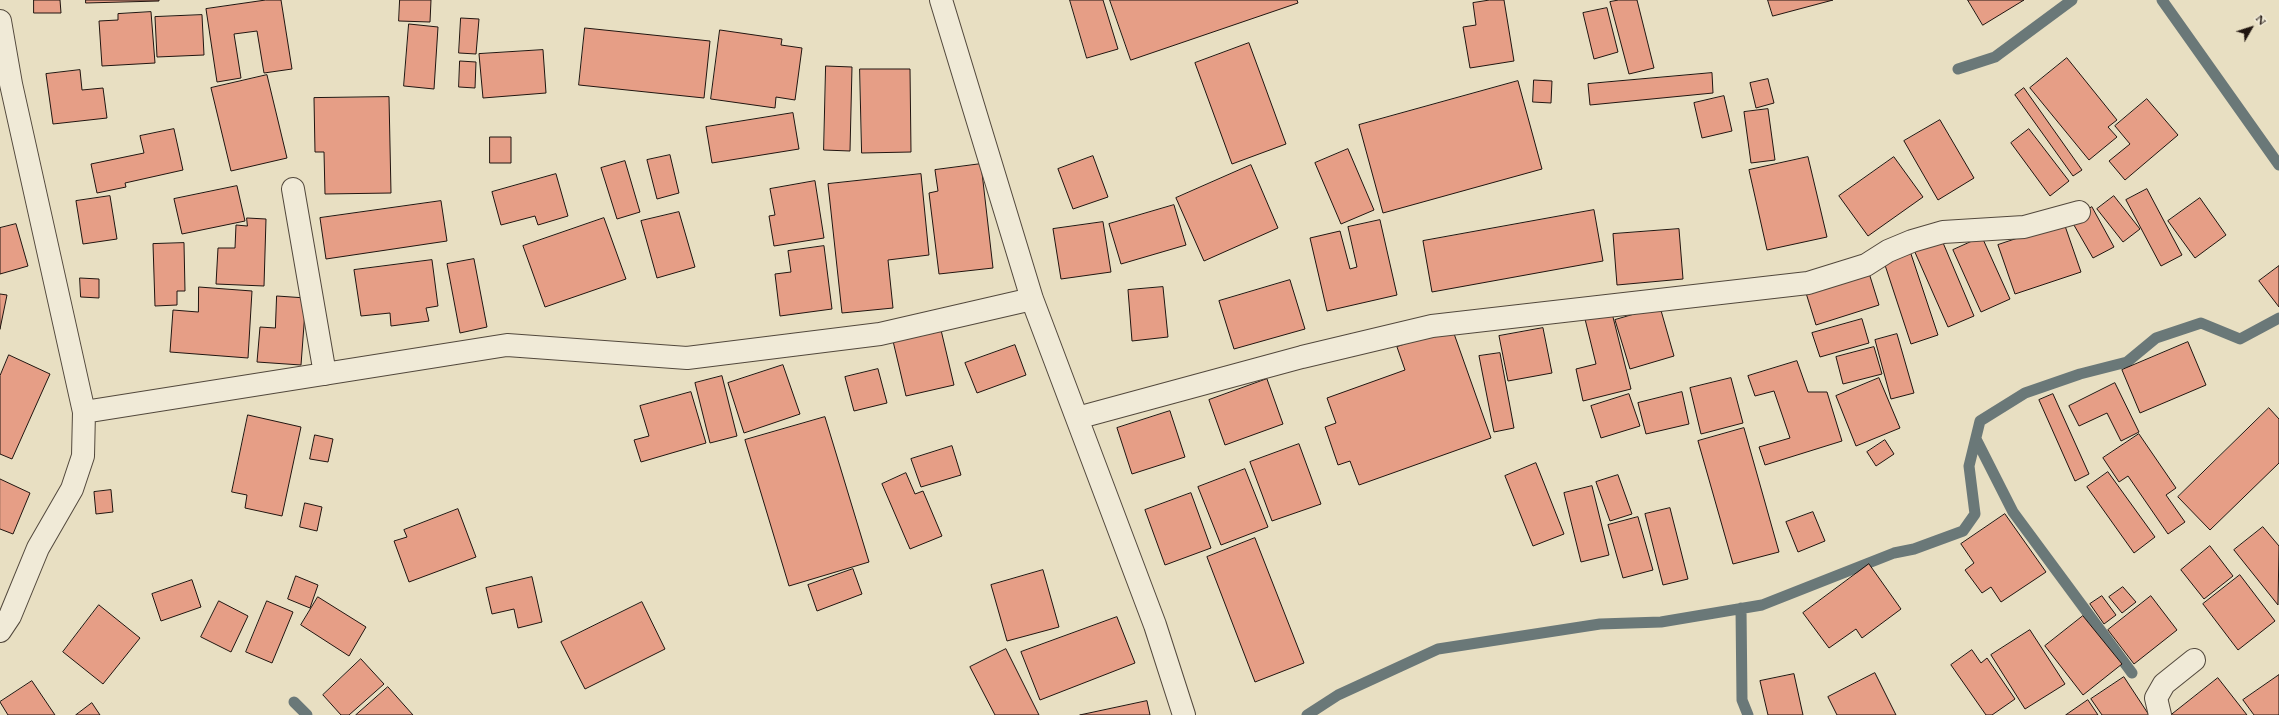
<!DOCTYPE html>
<html>
<head>
<meta charset="utf-8">
<style>
  body { margin:0 }
  #map { position:relative; width:2279px; height:715px; overflow:hidden; background:#e8dfc2; font-family:Cardo,serif }
  canvas { display:block }
  .north { position:absolute; left:2231px; top:8px; width:40px; height:40px; -webkit-text-stroke:3px #f0ead7; paint-order:stroke; rotate:51deg; font-size:11px; font-weight:700; line-height:16px; text-align:center; color:#201510 }
  .north::after { content:''; display:block; margin:auto; width:14px; height:18px; background:#201510; clip-path:polygon(50% 0,100% 100%,50% 72%,0 100%) }
</style>
</head>
<body>
<div id="map">
<canvas width="2279" height="715"></canvas>
<div class="north">N</div>
</div>
<script>
const ctx = document.querySelector('canvas').getContext('2d');
ctx.lineJoin = 'round';
function trace(path, color, width, dash) {
  ctx.strokeStyle = color;
  ctx.lineWidth = width;
  ctx.lineCap = dash ? 'butt' : 'round';
  ctx.setLineDash(dash || []);
  ctx.stroke(path);
}
function fill(path, color) {
  ctx.fillStyle = color;
  ctx.fill(path, 'evenodd');
}
trace(new Path2D(`
  M2162,0l117,165
  M1958,69l37,-12 77,-57
  M1976,439l37,73 119,161
  M1741,608l1,92 6,15
  M294,702l13,13
  M1307,715l31,-20 100,-46 162,-25 61,-2 101,-17 132,-52 20,-4 49,-18 12,-17 -6,-48 11,-45 45,-28 55,-19 47,-12 29,-24 45,-15 39,16 39,-21`), '#6a7878', 11);
const building = new Path2D(`
  M34,0h26l1,13h-27z
  M86,0h73v1l-73,2z
  M266,0h15l11,69 -28,4 -7,-42 -23,3 7,44 -24,4 -11,-73z
  M400,0h31l-1,22 -31,-1z
  M1070,0h33l15,49 -31,9z
  M1110,0h187l1,3 -167,57z
  M1490,0h14l10,61 -44,7 -7,-41 13,-2 -3,-22z
  M1619,0h18l17,68 -25,6 -19,-72z
  M1768,0h65l-60,16z
  M1968,0h56l-41,25z
  M1607,8l11,44 -24,7 -11,-46z
  M151,12l4,51 -53,3 -3,-45 19,-1v-6z
  M202,15l2,40 -47,2 -2,-40z
  M461,18l18,1 -3,35 -17,-1z
  M409,24l29,3 -4,62 -30,-3z
  M585,28l125,13 -6,57 -125,-13z
  M720,30l62,9 -1,6 21,3 -7,52 -19,-3 -1,11 -64,-9z
  M1249,43l37,101 -54,20 -37,-101z
  M543,50l3,43 -63,5 -4,-44z
  M2067,58l50,62 -9,7 9,10 -28,23 -59,-72z
  M460,61l16,1 -1,26 -16,-1z
  M826,66l26,1 -2,84 -26,-1z
  M860,69h50l1,83 -49,1z
  M80,70l2,20 21,-2 4,30 -54,6 -7,-50z
  M1712,73l1,20 -123,12 -2,-21z
  M267,75l20,83 -56,13 -20,-83z
  M1768,79l6,24 -18,5 -6,-25z
  M1534,80l18,1 -1,22 -18,-1z
  M1518,81l24,88 -159,44 -24,-88z
  M2024,88l58,82 -9,6 -58,-81z
  M1724,96l8,35 -30,7 -8,-35z
  M389,97l2,96 -66,1 -1,-42h-9l-1,-54z
  M2147,99l31,36 -53,45 -16,-19 21,-17 -15,-18z
  M1768,109l7,51 -24,3 -7,-51z
  M793,113l6,36 -87,14 -6,-36z
  M1940,120l34,58 -36,22 -34,-59z
  M174,129l9,41 -58,13 1,4 -29,6 -6,-29 53,-11 -4,-17z
  M2029,129l40,52 -19,15 -39,-53z
  M490,137h21v26h-21z
  M1348,149l26,61 -33,14 -26,-61z
  M670,155l9,38 -22,6 -10,-39z
  M1093,156l15,41 -35,12 -15,-40z
  M1808,157l19,80 -60,13 -18,-80z
  M1894,157l29,40 -55,39 -29,-40z
  M625,161l15,51 -23,7 -16,-51z
  M981,164l12,104 -54,6 -10,-81 9,-2 -3,-21z
  M1251,165l27,63 -74,33 -28,-63z
  M556,174l12,42 -30,9 -3,-9 -34,9 -9,-33z
  M921,174l8,81 -41,5 5,48 -51,5 -14,-129z
  M815,181l9,57 -50,8 -5,-30 6,-1 -5,-26z
  M237,186l8,35 -63,13 -8,-35z
  M2147,189l35,66 -21,11 -35,-66z
  M110,196l7,43 -34,5 -7,-43z
  M2114,196l26,33 -17,13 -26,-33z
  M2200,198l26,37 -31,23 -27,-37z
  M441,201l6,40 -121,18 -6,-41z
  M1174,205l12,40 -65,19 -12,-40z
  M2092,207l22,40 -21,11 -22,-38z
  M1594,210l9,51 -171,31 -9,-51z
  M679,212l16,55 -38,11 -16,-57z
  M247,218l19,1 -2,67 -48,-2 2,-36h17l1,-23 11,1z
  M604,218l22,61 -81,28 -22,-61z
  M1380,220l17,75 -70,16 -17,-73 30,-7 10,38 7,-2 -9,-40z
  M1103,222l8,50 -50,7 -8,-50z
  M2064,223l17,49 -66,22 -17,-49z
  M16,224l12,42 -28,8v-46z
  M1679,229l4,50 -66,6 -4,-51z
  M1982,237l28,62 -29,13 -28,-62z
  M1941,238l33,78 -26,11 -34,-77z
  M184,243l1,48h-8v14l-22,1 -2,-62z
  M824,246l8,63 -52,7 -5,-42 16,-2 -3,-21z
  M1910,251l28,84 -27,9 -28,-85z
  M474,259l13,68 -27,6 -13,-69z
  M432,260l6,46 -12,2 3,13 -38,5 -1,-13 -29,3 -7,-46z
  M2279,266v41l-20,-26z
  M1869,273l10,32 -63,20 -10,-32z
  M80,278l19,1v19l-18,-1z
  M1290,280l15,49 -71,20 -15,-48z
  M199,287l53,4 -4,67 -78,-6 3,-42 25,2z
  M1163,287l5,50 -36,4 -4,-51z
  M0,294l7,1 -7,34z
  M277,296l29,2 -5,67 -44,-3 3,-35 15,1z
  M1660,307l14,49 -44,13 -15,-49z
  M1612,313l19,76 -48,12 -7,-32 20,-5 -11,-45z
  M1862,319l7,24 -49,14 -8,-24z
  M1452,328l39,110 -132,47 -9,-24 -12,4 -13,-38 11,-4 -9,-25 78,-28 -8,-23z
  M1543,328l9,45 -44,8 -9,-45z
  M941,330l13,55 -48,11 -13,-55z
  M1897,334l17,59 -23,6 -16,-59z
  M2188,342l18,43 -66,28 -18,-43z
  M1015,345l11,30 -49,18 -12,-30z
  M1874,347l8,27 -39,10 -7,-27z
  M1500,353l14,75 -20,4 -15,-76z
  M9,355l41,19 -38,85 -12,-5v-78z
  M1797,361l11,31h19l15,49 -77,24 -6,-18 31,-9 -16,-47 -19,5 -7,-20z
  M783,365l17,49 -56,19 -16,-50z
  M878,369l9,34 -33,8 -9,-34z
  M722,376l15,60 -27,7 -15,-60z
  M1731,378l12,45 -42,11 -11,-46z
  M1879,378l21,50 -44,18 -20,-50z
  M1267,379l16,45 -58,21 -16,-45z
  M2115,383l24,49 -18,9 -14,-28 -28,13 -10,-20z
  M691,392l15,51 -65,19 -7,-22 15,-4 -9,-30z
  M1682,392l7,32 -43,10 -8,-31z
  M1629,394l11,32 -39,12 -10,-32z
  M2053,394l36,80 -14,7 -36,-81z
  M2269,408l10,11v44l-69,67 -32,-33z
  M1170,411l15,46 -53,17 -15,-46z
  M248,415l53,12 -19,89 -37,-8 2,-13 -15,-3z
  M825,417l44,145 -80,24 -44,-146z
  M1744,428l35,124 -46,12 -35,-123z
  M2139,434l37,54 -10,7 19,27 -17,12 -40,-58 -9,6 -16,-24z
  M315,435l18,4 -5,23 -18,-3z
  M1885,440l9,14 -18,12 -9,-14z
  M1299,444l22,60 -49,17 -22,-59z
  M952,446l9,29 -40,12 -10,-28z
  M1536,463l28,71 -31,12 -28,-70z
  M1245,469l23,58 -47,18 -23,-58z
  M2108,472l47,65 -21,16 -47,-66z
  M906,473l9,21 8,-3 19,45 -32,13 -28,-65z
  M1618,475l14,39 -22,7 -14,-39z
  M0,479l30,14 -17,41 -13,-5z
  M1592,486l17,69 -28,7 -17,-69z
  M111,490l2,22 -17,2 -2,-22z
  M1191,493l20,55 -46,17 -20,-55z
  M305,503l17,4 -5,24 -17,-4z
  M1670,508l18,71 -25,6 -18,-71z
  M458,509l18,48 -67,25 -15,-41 13,-4 -3,-7z
  M1813,512l12,29 -27,11 -12,-30z
  M2005,514l41,58 -45,30 -10,-15 -9,6 -17,-23 9,-7 -13,-19z
  M1638,517l15,53 -30,8 -15,-53z
  M2263,527l16,19 -1,59 -44,-55z
  M1255,538l49,125 -49,19 -48,-125z
  M2210,546l23,30 -29,23 -23,-29z
  M1869,564l32,45 -39,29 -6,-9 -27,19 -26,-35z
  M853,569l9,25 -45,17 -9,-26z
  M1043,570l16,57 -52,14 -16,-56z
  M2240,575l35,46 -37,29 -35,-46z
  M296,576l22,9 -8,23 -22,-9z
  M532,577l10,45 -24,6 -4,-19 -22,5 -6,-26z
  M192,580l9,27 -40,14 -9,-27z
  M2123,587l13,15 -14,11 -13,-16z
  M2102,596l14,19 -12,9 -14,-20z
  M2151,596l26,34 -43,34 -26,-34z
  M318,597l48,30 -17,29 -48,-31z
  M219,601l29,15 -17,36 -30,-15z
  M267,601l26,11 -21,51 -26,-11z
  M642,602l23,47 -80,40 -24,-47z
  M99,605l41,33 -37,46 -40,-32z
  M2083,616l39,48 -39,31 -38,-49z
  M1117,617l18,46 -95,37 -19,-48z
  M2030,630l35,54 -40,25 -34,-54z
  M1006,649l33,66h-44l-25,-48z
  M1972,650l9,13 6,-5 28,41 -23,16h-6l-35,-50z
  M361,659l23,25 -35,31h-8l-18,-20z
  M1875,673l21,42h-59l-9,-18z
  M1794,674l9,41h-35l-8,-34z
  M2279,675v40h-25l-11,-15z
  M2124,677l25,38h-47l-11,-16z
  M2218,678l29,37h-76z
  M32,681l23,34h-47l-8,-13z
  M388,687l25,28h-57z
  M2088,700l10,15h-32z
  M1147,701l3,14h-70z
  M92,703l8,12h-24z`);
fill(building, '#e69e86');
trace(building, '#201510', 1);
const minor = new Path2D(`
  M941,0l91,299 123,326 29,90
  M0,21l11,63 73,328 -1,44 -11,33 -34,59 -28,68 -10,15
  M293,189l32,185
  M84,412l423,-67 180,13 193,-24 152,-35
  M1077,418l225,-61 130,-31 376,-43 58,-18 22,-14 24,-10 31,-9 81,-5 55,-15
  M2160,715l-4,-17 8,-14 30,-24`);
trace(minor, '#52483c', 24);
trace(minor, '#f0ead7', 22);
</script>
</body>
</html>
